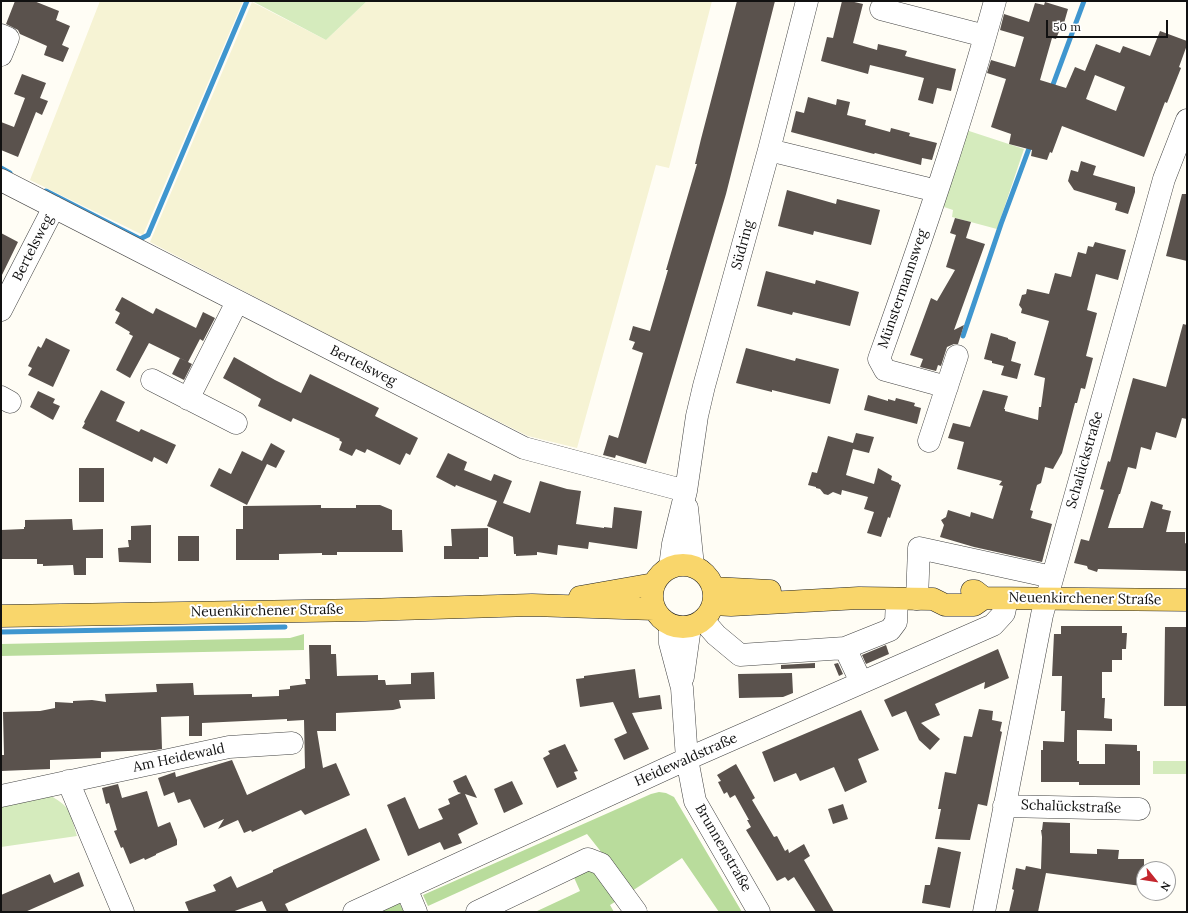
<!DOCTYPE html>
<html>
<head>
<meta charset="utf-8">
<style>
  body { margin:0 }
  #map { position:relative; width:1188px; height:913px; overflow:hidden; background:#fffdf5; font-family:Lora,serif }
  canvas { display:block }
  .frame { position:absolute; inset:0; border:2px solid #111; pointer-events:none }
  .north { position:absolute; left:1136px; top:861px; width:40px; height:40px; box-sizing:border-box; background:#fff; border:1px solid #a0a0a0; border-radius:50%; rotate:120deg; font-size:11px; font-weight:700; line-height:16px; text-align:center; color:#111 }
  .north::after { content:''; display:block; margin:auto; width:14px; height:18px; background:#c4262e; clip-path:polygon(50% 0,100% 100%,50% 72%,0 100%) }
  .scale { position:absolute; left:1046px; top:20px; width:122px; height:18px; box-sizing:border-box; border:2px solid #111; border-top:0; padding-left:5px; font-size:12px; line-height:14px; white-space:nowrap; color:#111; -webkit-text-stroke:3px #fff; paint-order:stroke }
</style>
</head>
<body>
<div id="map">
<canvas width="1188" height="913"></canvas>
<div class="frame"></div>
<div class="north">N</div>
<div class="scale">50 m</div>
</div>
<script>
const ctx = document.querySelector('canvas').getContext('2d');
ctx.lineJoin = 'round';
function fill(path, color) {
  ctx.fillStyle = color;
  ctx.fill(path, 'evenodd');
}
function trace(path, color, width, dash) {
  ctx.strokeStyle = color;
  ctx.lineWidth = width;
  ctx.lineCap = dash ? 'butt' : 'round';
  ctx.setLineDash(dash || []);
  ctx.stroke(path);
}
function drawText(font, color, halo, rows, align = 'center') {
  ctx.font = font + ' Lora,serif';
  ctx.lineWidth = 4;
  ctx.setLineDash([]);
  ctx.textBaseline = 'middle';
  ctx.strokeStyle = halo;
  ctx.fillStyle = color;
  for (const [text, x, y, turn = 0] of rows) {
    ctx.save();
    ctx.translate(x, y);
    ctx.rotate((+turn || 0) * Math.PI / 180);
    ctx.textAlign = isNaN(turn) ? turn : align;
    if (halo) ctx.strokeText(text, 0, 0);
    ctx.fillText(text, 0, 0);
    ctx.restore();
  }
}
fill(new Path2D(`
  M100,1h143l-100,234 -113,-55z
  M367,1h345l-43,167 -13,-3 -79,283 -49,-12 -133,-66 -245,-128 102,-240 74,38z`), '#f6f3d4');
fill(new Path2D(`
  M252,1h115l-41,39z
  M966,130l58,19 -27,80 -45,-12 1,-7 -12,-4z
  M1153,761h34v13h-34z
  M51,796c21,12 19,17 26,40l-76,11v-41z`), '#d5ebbd');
fill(new Path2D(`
  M304,634v16l-303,6v-12l289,-6z
  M659,792l7,1 8,4 68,115h-23l-37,-54 -50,33 -45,-57 -159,72 -5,-11 228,-101z
  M584,868l12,4 22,28 -8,5 4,7h-79l45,-21 -8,-18z
  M399,902l5,10h-26z`), '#b9dc9c');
trace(new Path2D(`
  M1051,90l33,-89
  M1,168l9,5
  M46,191l94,48 8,-4 99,-234
  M963,336l38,-112 30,-81
  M1,632l284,-5`), '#3f96cf', 5);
fill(new Path2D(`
  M15,1h19l25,10 -3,9 14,6 -8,19 7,3 -6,14 -19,-7 3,-9 -27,-12 -2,-4 -12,-6z
  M737,1h38l-49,193 -80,270 -30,-9 -1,3 -12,-3 6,-20 9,3 25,-85 -11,-4 3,-7 -6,-2 4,-14 17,5 18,-61h-2l31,-106h-2l6,-25z
  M842,1h8l13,3 -10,39 24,7 1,-6 29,7 -2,5 51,13 -5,22 -14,-3 -4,16 -15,-4 6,-22 -54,-13 -2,9 -47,-13 6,-24 6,1z
  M1045,2l23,7 -6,21 -2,-1 -4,10 -4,-1 -12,42 26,8 9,-21 10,4 11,-27 24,9 3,-7 27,10 10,-25 27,10v4l-8,22 2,1 -14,35 -2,-1 -21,55 -82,-31 -10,27 -2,-1 -3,8 -16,-4 1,-6 -23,-6 2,-10 -20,-7 15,-48 -19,-6 4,-13 24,7 9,-30 -24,-7 4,-16 25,8 6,-19 9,2zM1095,75l30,12 -9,24 -30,-12z
  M22,74l24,9 -6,15 8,3 -6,14 -6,-3 -18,45 -17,-7v-28l13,5 11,-29 -11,-4z
  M808,97l28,8 1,-6 13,3 -3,13 19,5 -1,5 25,7 1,-4 19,5 -1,3 28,7 -5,17 -10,-2 -1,7 -46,-12 -1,1 -83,-22 5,-21 8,2z
  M1081,161l15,5 -3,9 42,12v5l-7,22 -13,-4 2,-7 -43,-13 -6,-9 3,-11 7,2z
  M787,190l49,14 1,-5 43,11 -9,35 -57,-14 -1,4 -35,-9z
  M1182,194h5v67l-21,-5z
  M955,218l16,4 -5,16 19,6 -31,86 10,-5 -6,19h-4l-7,3 -6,19 -3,-1 -2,6 -16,-4 3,-8 -13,-4 21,-57 6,3 18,-31 -9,-3 10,-32 -6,-2z
  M1,233l17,9 -17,35z
  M1095,242l31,8 -8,30 -22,-6 -9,36 10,3 -11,43 7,2 -8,31 -4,-1 -4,15h-2l-13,50 -9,16 -8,-2 -4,16 -4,2 -7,25 3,1 -2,7 21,6 -10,38 -68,-15 -34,-10 4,-12 -3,-5 5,-3 2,-7 22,7 1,-5 22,7 10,-33 -4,-1 3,-4 -45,-12 7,-27 -16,-4 5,-15 17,4 13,-37 25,6 -4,13h1v2l33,9 1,-13h2l4,-29 -11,-3 15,-54 -28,-8 1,-4 -3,-4 3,-10 4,-1 1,-5 22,5 6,-21 16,4 7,-25 8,2 2,-8 5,1z
  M766,271l49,13 1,-4 43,12 -9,34 -57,-14 -1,3 -35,-9z
  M122,297l31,17 3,-6 40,20 7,-16 12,6 -12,23 -3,-2 -12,23 -39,-19 -19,35 -14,-8 17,-34 -4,-2 1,-2 -15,-9 5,-10 -5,-3z
  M1183,324l4,1v94l-5,-1 -6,20 -20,-6 -5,18 -10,-3 -5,22 -8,-2 -8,27h-1l-11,34h35l8,-27 12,4 -1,4 9,2 -5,21h19v11l2,1v27l-89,-2 -1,3 -9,-3 -1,-3 -13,-3 7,-24 8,2 15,-51 -4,-1 8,-28 2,1 23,-84 33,9z
  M991,333l17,5v1l8,3 -5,19 10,3 -4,15 -16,-4 3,-9 -12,-3v-2l-8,-2z
  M46,338l24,12 -17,37 -25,-12 4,-7 -4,-2 10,-20 3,2z
  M746,348l49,13 1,-3 43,11 -9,35 -58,-14v2l-36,-9z
  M234,357l41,23 26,13 9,-19 69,34 -4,8 43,22 -8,17 -4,-2 -6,12 -33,-16 -2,4 -9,-4 -4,7 -13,-6 3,-8 -3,-2 1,-1 -47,-21 -2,4 -33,-16 3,-7 -38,-21z
  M180,358l12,6 -8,16 -12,-6z
  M101,390l24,12 -9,19 23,11 2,-3 35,16 -9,19 -13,-7 -2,5 -70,-34 3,-5 -1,-1z
  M38,391l17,8 -2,4 7,3 -7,14 -23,-13z
  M868,395l20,6v-2l7,2 1,-3 19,5 -1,3 7,2 -4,16 -53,-14z
  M856,433l18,4 -5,16 -16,-4 -7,26 28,9 4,-16 14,8 -1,4 8,3v1l2,1 -11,33 -2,-1 -7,20 -14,-4 7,-21 -10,-3 4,-12 -26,-7 -1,5 -8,-3 -5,3 -4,-1 -4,-5 -4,-1v-1l-8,-2 4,-13 5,1 11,-37 25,7z
  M271,443l14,8 -9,17 -9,-4 -20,41 -37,-19 9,-18 12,6 11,-23 20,10z
  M448,453l19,9 -3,8 27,11 3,-7 18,7 -9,22 27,10 10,-32 27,8 14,2 -5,33 28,4v-1l8,1 2,-21 28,4 -5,38 -48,-7 -1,7 -30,-4 -1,10 -20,-3v3l-21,1v-2h-2l-1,-17 -26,-11 10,-25 -41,-16 -1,2 -19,-10z
  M79,468h25v34h-25z
  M321,505v3h35v-3h24l12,5v20h10l1,22h-66v3h-15v-2l-43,1v6h-43v-31h7v-23z
  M72,519l1,11 30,-1v29h-17v17h-12l-1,-10 -30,1v-2h-6v-5h-36v-29l23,-1v-2h1v-7z
  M151,525v38l-32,-1 -1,-14 11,-1 -1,-7h3v-14z
  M488,528v29h-9v2h-35v-13h8l-1,-17z
  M178,536h21v25h-21z
  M1061,626h61v7h5l-1,16h-4v11h-10v12h-10v26h3l-1,20 8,1v12l-35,-1v31h2v3h26v-20l32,1v6h3v34h-61v-3h-38v-32h2v-9l21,1 1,-31h-4l1,-35h-10l2,-42h7z
  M1165,627h22v79h-23z
  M309,645h22v9h5l1,22 41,-1v5h7l1,5 25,-1v-11l23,-1 1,27 -36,1 2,8 -8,2 -57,3v18h-19l6,37 13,-5 14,32 -45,20 -4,-5 -49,22 -1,-2 -7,3 -6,-13 -20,9 6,-10 -20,9 -14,-29 -12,4 -4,-11 -10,4 -6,-18 17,-6 1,5 56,-17 15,35 58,-27 -1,-48 -17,1v-2l-85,4v13h-13v-20l-28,1 1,32 -7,1 -54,2v6l-51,2v9l-49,2v-16h3l-1,-43 37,-1 15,-3v-6l18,1v-2l19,-1 14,2 -1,-8 52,-2 -1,-8 37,-1 1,12 58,-1v3l27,-1v-6l11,-1v-3l16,-2 -1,-5h5z
  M886,645l3,9 -23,10 -4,-9z
  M998,649l11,29 -25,11 1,-7 -50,22 5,11 -19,8 19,16 -10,11 -11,-10 -13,-29 -14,6 -8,-17z
  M815,663v5l-34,1v-4z
  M838,663l5,11 -4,2 -5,-12z
  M635,669l4,29 21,-3 2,14 -30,4 17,36 -25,11 -10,-21 13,-6 -14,-31 -33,5 -4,-28 8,-1v-2z
  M792,673l1,20 -10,4 -44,1 -1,-24z
  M979,709l14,2 -1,9 10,2 -2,9 2,1 -15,74 -9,-2 -8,36 -35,-1 6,-30h-3l7,-37 11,2 8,-38 8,1z
  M861,710l18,40 -21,9 9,23 -22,10 -11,-25 -34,14 -4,-8 -22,9 -12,-30z
  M565,744l13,27 -4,1 3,7 -20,9 -14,-30 7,-4 -2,-3z
  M736,764l19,34 -3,2 22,37 3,-1 8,15 3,-2 1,4 15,-9 6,12 -6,4 30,52h-18l-22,-35 -6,4 -3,-4 -8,4 -31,-51 5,-3 -4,-7h2l-14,-25 -5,3 -3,-6 -3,2 -6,-12 3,-1 -4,-6z
  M466,775l11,23 -12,-4 13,30 -20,10 4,9 -18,7 -4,-8 -32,14 -21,-51 18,-8 14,32 24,-10 -5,-10 12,-5 -2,-5 13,-6 -3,-1 -5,-11z
  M512,781l11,23 -19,9 -10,-24z
  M118,784l4,14 25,-7 11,36 12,-5 7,18v5l-21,9v1l-11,5 -1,-2 -14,6 -7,-17 -2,1 -7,-17 3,-1 -8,-27 -3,1 -4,-16z
  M843,804l5,15 -15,5 -5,-15z
  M1043,822l27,1v30l27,1v-5l22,1 -1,9h26v12h-2l-1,15 -95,-13 -8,39h-29l5,-22 -2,-1 4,-21 9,2 1,-4 15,3 1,-32 -1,-7h1z
  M366,828l14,32 -95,44 4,8h-22l-5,-11 -30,11h-43l-4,-10 31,-11 -3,-6 18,-9 6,12 36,-16v-2z
  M938,847l23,5 -11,56 -28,-5 3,-18h5z
  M79,872l5,14 -59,26h-24v-17l49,-21 4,9z`), '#5a524d');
const minor = new Path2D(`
  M881,9l104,27
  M1,35l7,3 -7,17
  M769,150l168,41
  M1,180l523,268 162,43
  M1,310l53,-103
  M152,380l84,43
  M947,387l-62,-17 -6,-11c42,-118 83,-237 116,-358
  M1,397l9,5
  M188,399l49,-97
  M929,441l28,-85
  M687,508l6,58
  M670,567l3,-23 13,-53 11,-75 7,-30 65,-236 38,-149
  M917,599l2,-51 133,29
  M703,620l13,15 24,20 105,-7 45,-18 6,-8 1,-23
  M670,625v18l12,45 5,71 8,42 64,111
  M845,648l16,34
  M683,677l7,-50
  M68,781l55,131
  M1,796l228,-49 63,-4
  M1004,806l135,3
  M406,888l10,24
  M354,912l333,-153 306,-134 11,-12 3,-14
  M477,912l111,-53 13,5 35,48
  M984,912l58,-297 122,-436 23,-59`);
const major = new Path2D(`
  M652 596a31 31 0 1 1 62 0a31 31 0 1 1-62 0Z
  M713,588l57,3
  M972,591h3l9,7 203,2
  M580,597l74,-13
  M713,604l18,1 128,-7 74,1 12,6h29l10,-7
  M1,616l364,-6 167,-5 122,4`);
trace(minor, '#444', 23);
trace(major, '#222', 23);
trace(minor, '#fff', 22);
trace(major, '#f9d66b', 22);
drawText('14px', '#111', '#fff', [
  ["Südring",743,245,-75],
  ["Bertelsweg",33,248,-63],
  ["Münstermannsweg",903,289,-71],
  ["Bertelsweg",363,366,27],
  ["Schalückstraße",1085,460,-74],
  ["Neuenkirchener Straße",1085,599,1],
  ["Neuenkirchener Straße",267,611,-1],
  ["Am Heidewald",179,758,-12],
  ["Heidewaldstraße",686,760,-24],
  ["Schalückstraße",1071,807,2],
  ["Brunnenstraße",723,848,60]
]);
</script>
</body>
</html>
